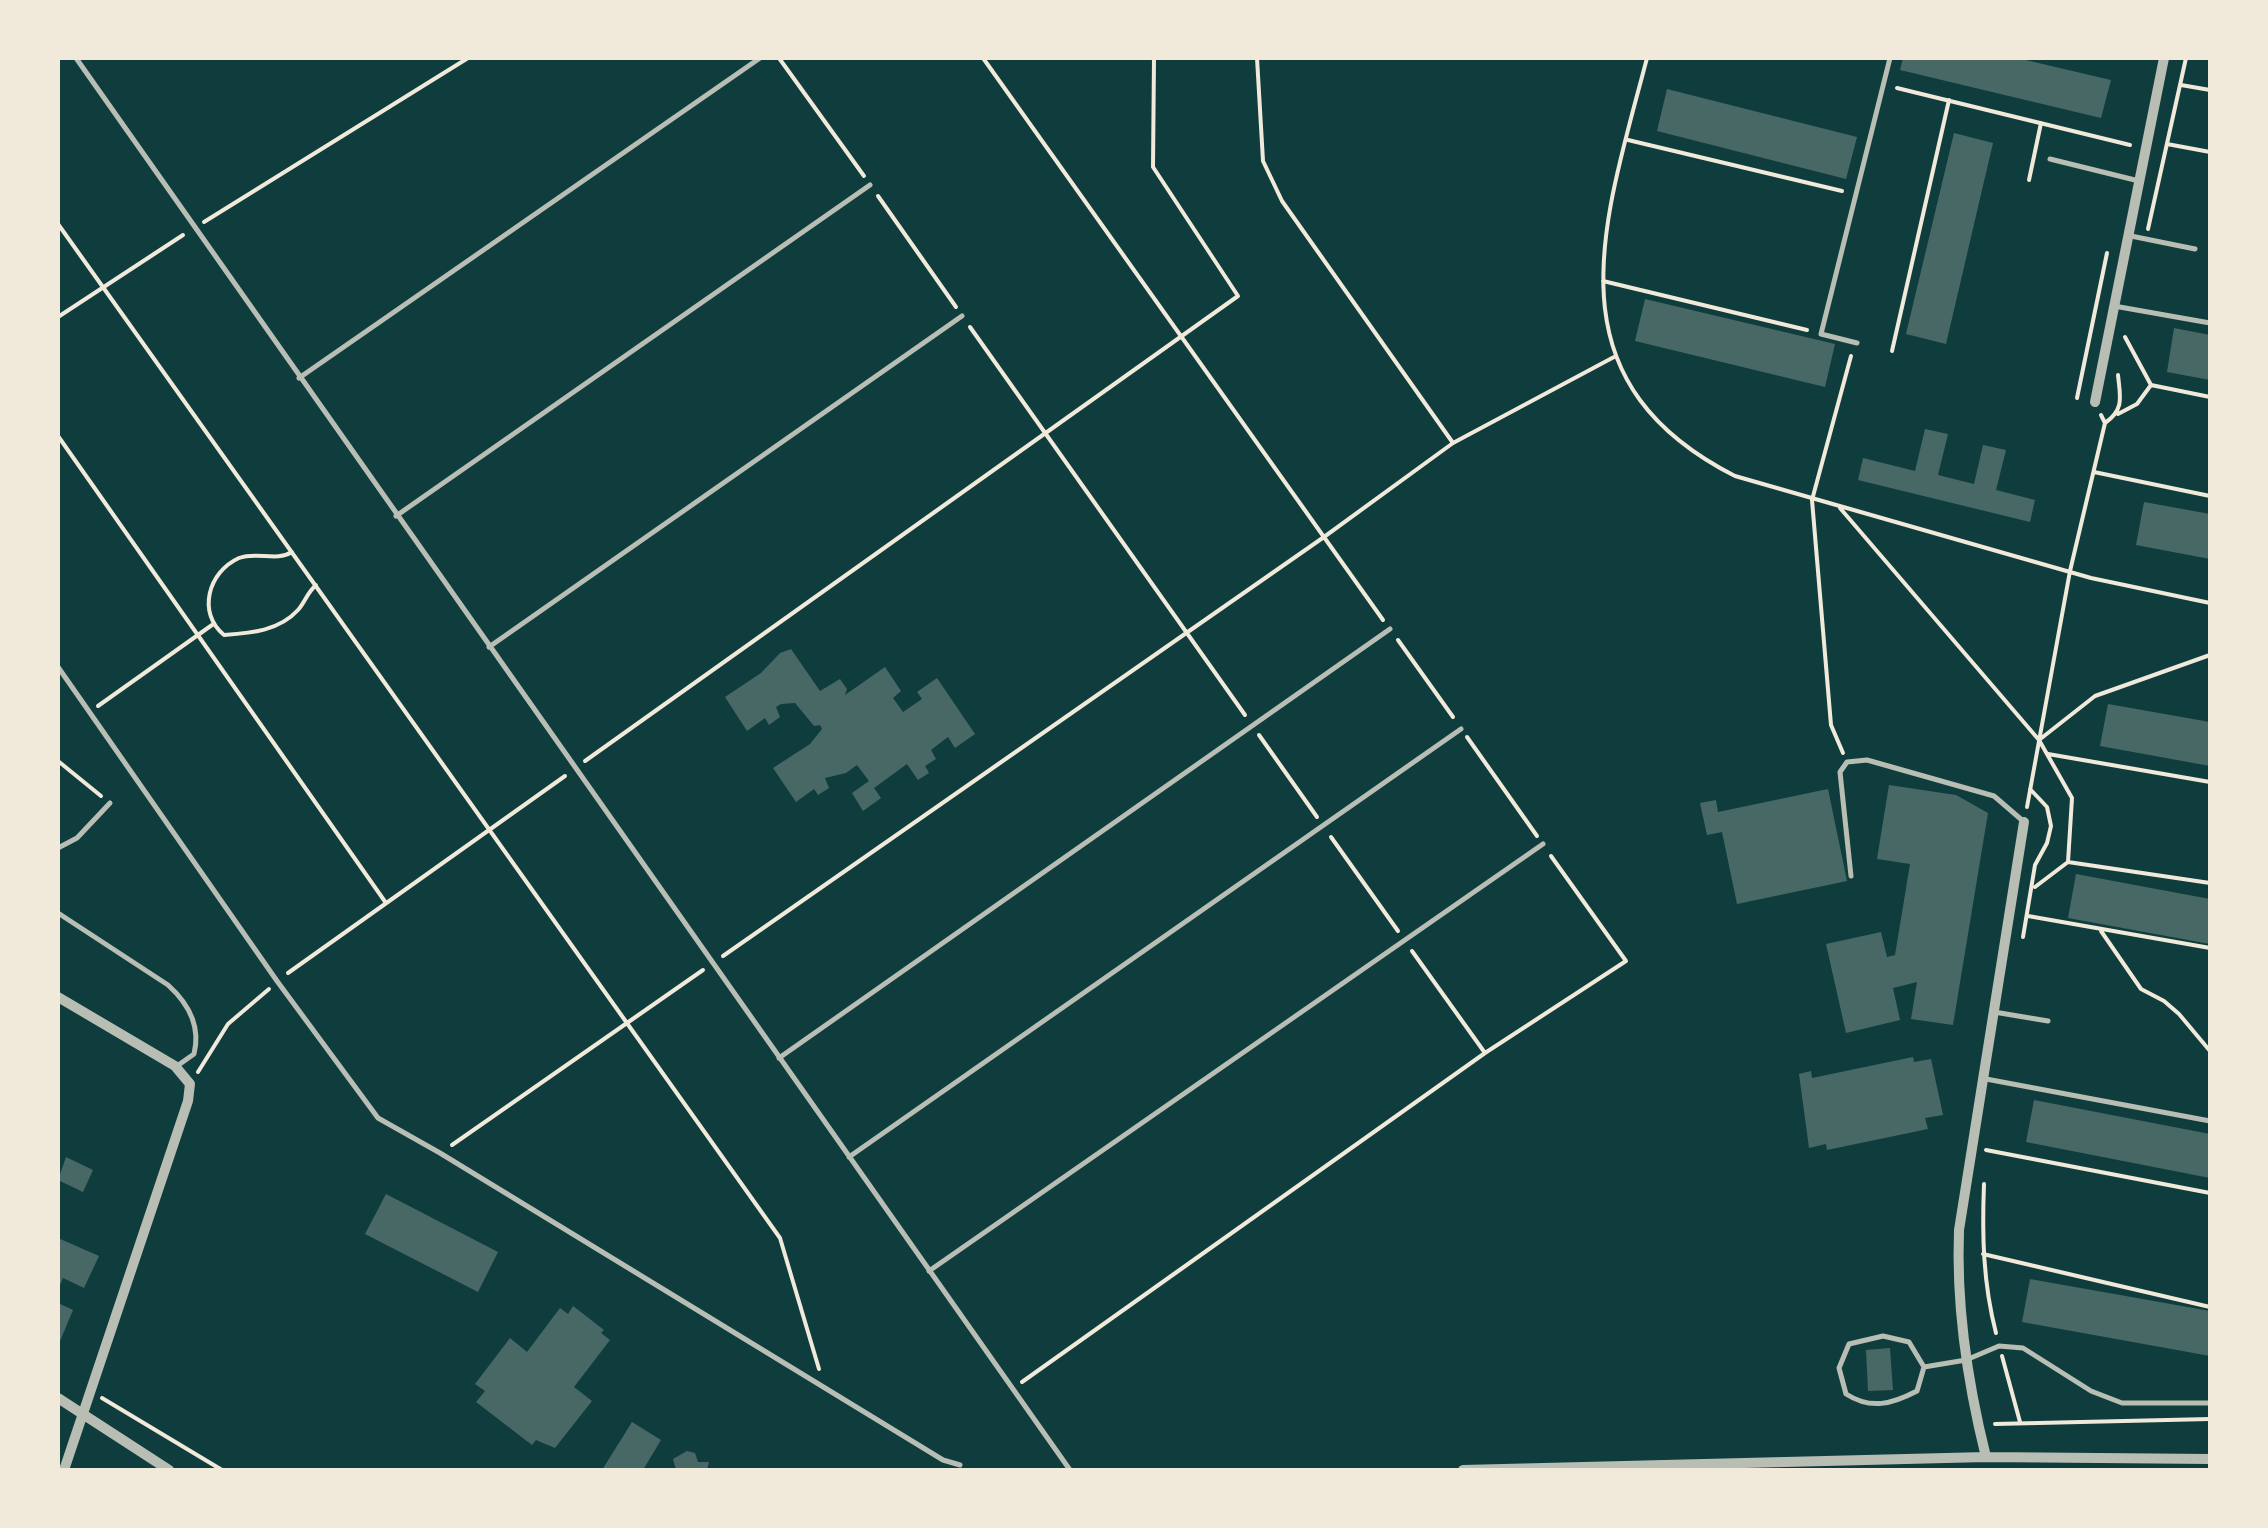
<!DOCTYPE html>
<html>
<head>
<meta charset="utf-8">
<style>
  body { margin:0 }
  #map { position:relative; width:2268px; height:1528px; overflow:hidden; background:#0f3d3e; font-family:Karla,sans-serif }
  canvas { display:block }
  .frame { position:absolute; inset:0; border:60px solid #f1e9da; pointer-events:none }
</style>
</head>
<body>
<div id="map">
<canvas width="2268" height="1528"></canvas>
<div class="frame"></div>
</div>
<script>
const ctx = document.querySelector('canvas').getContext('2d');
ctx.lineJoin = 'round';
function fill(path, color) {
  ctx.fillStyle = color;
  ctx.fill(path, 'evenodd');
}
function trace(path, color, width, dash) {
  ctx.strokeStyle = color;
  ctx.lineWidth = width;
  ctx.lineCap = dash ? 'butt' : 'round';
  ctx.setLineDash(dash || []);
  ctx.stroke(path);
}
fill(new Path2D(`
  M1903,58h114l94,22 -10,38 -201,-48z
  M1667,89l190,48 -11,42 -189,-48z
  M1954,133l39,10 -47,201 -40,-10z
  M1645,299l190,45 -10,43 -190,-46z
  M2174,328l36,7v45l-43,-8z
  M1925,429l23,5 -10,41 36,9 9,-39 23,5 -10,40 39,10 -5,22 -172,-42 5,-22 52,13z
  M2144,502l66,12v45l-74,-14z
  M791,649l29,42 20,-12 7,10 -2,6 40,-28 16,24 -8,7 10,14 19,-13 -5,-7 20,-14 38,56 -20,14 -7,-11 -17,13 5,9 -11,7 4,7 -11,7 -11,-16 -33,24 7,10 -18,13 -11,-18 17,-12 -12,-16 -11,8 -21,5 4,10 -11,7 -4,-6 -18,13 -23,-34 37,-24 12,-15 -2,-4 -6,1 -19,-23 -14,1 -5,3 4,10 -11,8 -4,-7 -18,13 -22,-34 36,-24 19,-20z
  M2108,704l102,18v44l-110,-20z
  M1889,785l67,10 32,18 -35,212 -42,-6 6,-37 -24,6 7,32 -54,13 -20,-89 55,-12 6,25 8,-2 15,-91 -33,-5z
  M1828,789l19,92 -110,23 -15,-72 -15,3 -7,-32 16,-3 2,12z
  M2076,874l134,25v45l-142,-26z
  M1913,1057l1,5 17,-3 12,56 -18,3 3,11 -101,21 -1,-6 -17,4 -10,-74 12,-3 1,7z
  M2034,1100l176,34v44l-184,-36z
  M66,1157l27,13 -10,22 -25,-12z
  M386,1194l112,58 -20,40 -113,-58z
  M58,1238l41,18 -15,32 -21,-10 -5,12z
  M2030,1279l180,32v45l-188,-34z
  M58,1303l15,7 -15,36z
  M573,1306l31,24 -3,3 9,7 -36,47 18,14 -37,47 -19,-8 -4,5 -56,-43 9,-11 -10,-7 35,-46 17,14 33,-44 8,6z
  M1890,1348l3,42 -25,1 -2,-41z
  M632,1422l29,18 -18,30h-41z
  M687,1451l8,2 3,9h11l-2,8h-31l-3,-11z`), '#486865');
trace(new Path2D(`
  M779,58l85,118
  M983,58l400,562
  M1257,58l6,103 19,40 171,242
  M1647,58c-43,165 -102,321 88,418l356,102 119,25
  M2181,85l29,5
  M1897,88l233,57
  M1628,140l214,51
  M2167,144l43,8
  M2029,180l12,-57
  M878,196l78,111
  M204,222l264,-164
  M58,224l722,1014 39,131
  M2148,229l38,-171
  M1603,281l204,49
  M58,317l125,-82
  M970,327l275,388
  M2125,337l26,48
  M1892,351l57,-251
  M2077,398l30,-145
  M2118,414l19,-10 14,-19 59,12
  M2105,423c20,-14 15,-27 13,-48
  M58,436l328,467
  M2094,472l116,24
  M1840,508l199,232
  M292,552c-16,10 -35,-1 -53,6 -31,14 -42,55 -15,77 27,-2 55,-4 74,-25 7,-8 9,-17 18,-25
  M1398,640l55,77
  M98,706l114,-81
  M1259,735l58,82
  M1467,737l70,99
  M1843,753l-12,-28 -19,-225 39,-144
  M2048,754l162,28
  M58,761l43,35
  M585,761l653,-465 -85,-129 1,-109
  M2027,807l43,-236 35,-148 -4,-8
  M1331,837l67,94
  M2068,862l4,-64 -33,-58 56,-44 115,-41
  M2035,887l33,-25 142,21
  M2028,916l182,32
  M2101,931l40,58 23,12 15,13 31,37
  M2023,937l12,-72 12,-22 4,-17 -4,-19 -17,-18
  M1412,951l73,102
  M723,956l601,-419 129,-94 161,-86
  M288,973l277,-197
  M198,1072l30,-48 41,-35
  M452,1145l251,-175
  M1986,1150l224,43
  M1984,1184c-2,51 -1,99 12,149
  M1983,1254l227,53
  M2002,1356l18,66
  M1022,1382l463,-329 141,-92 -75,-105
  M102,1398l120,72
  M1995,1424l215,-5`), '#f1e9da', 4);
trace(new Path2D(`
  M76,58l994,1412
  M2050,159l89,22
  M2131,236l64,13
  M2114,306l96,17
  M1857,343l-36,-9 69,-276
  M299,378l461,-320
  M396,516l474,-331
  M489,647l473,-331
  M58,667l219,314 101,137 62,35 503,307 17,5
  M58,848l19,-10 33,-35
  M1851,876l-11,-104 7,-10 20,-2 127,36 29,25
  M58,913l110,72c21,19 33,41 26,69l-17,12
  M1994,1012l54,9
  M779,1058l611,-429
  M1986,1079l224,42
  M849,1157l612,-428
  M929,1271l614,-427
  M1924,1367l-7,24c-25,13 -46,19 -71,3l-7,-26 10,-24 34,-8 26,6 15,25 42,-7 33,-14 24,2 68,43 31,12h88`), '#b8beb3', 5);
trace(new Path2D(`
  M2095,402l69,-344
  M58,997l117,69 15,18 -2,17 -124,369
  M58,1398l111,72
  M1986,1457c-19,-76 -30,-150 -27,-227l65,-408
  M1463,1470l523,-13 224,2`), '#b8beb3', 10);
</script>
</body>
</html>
